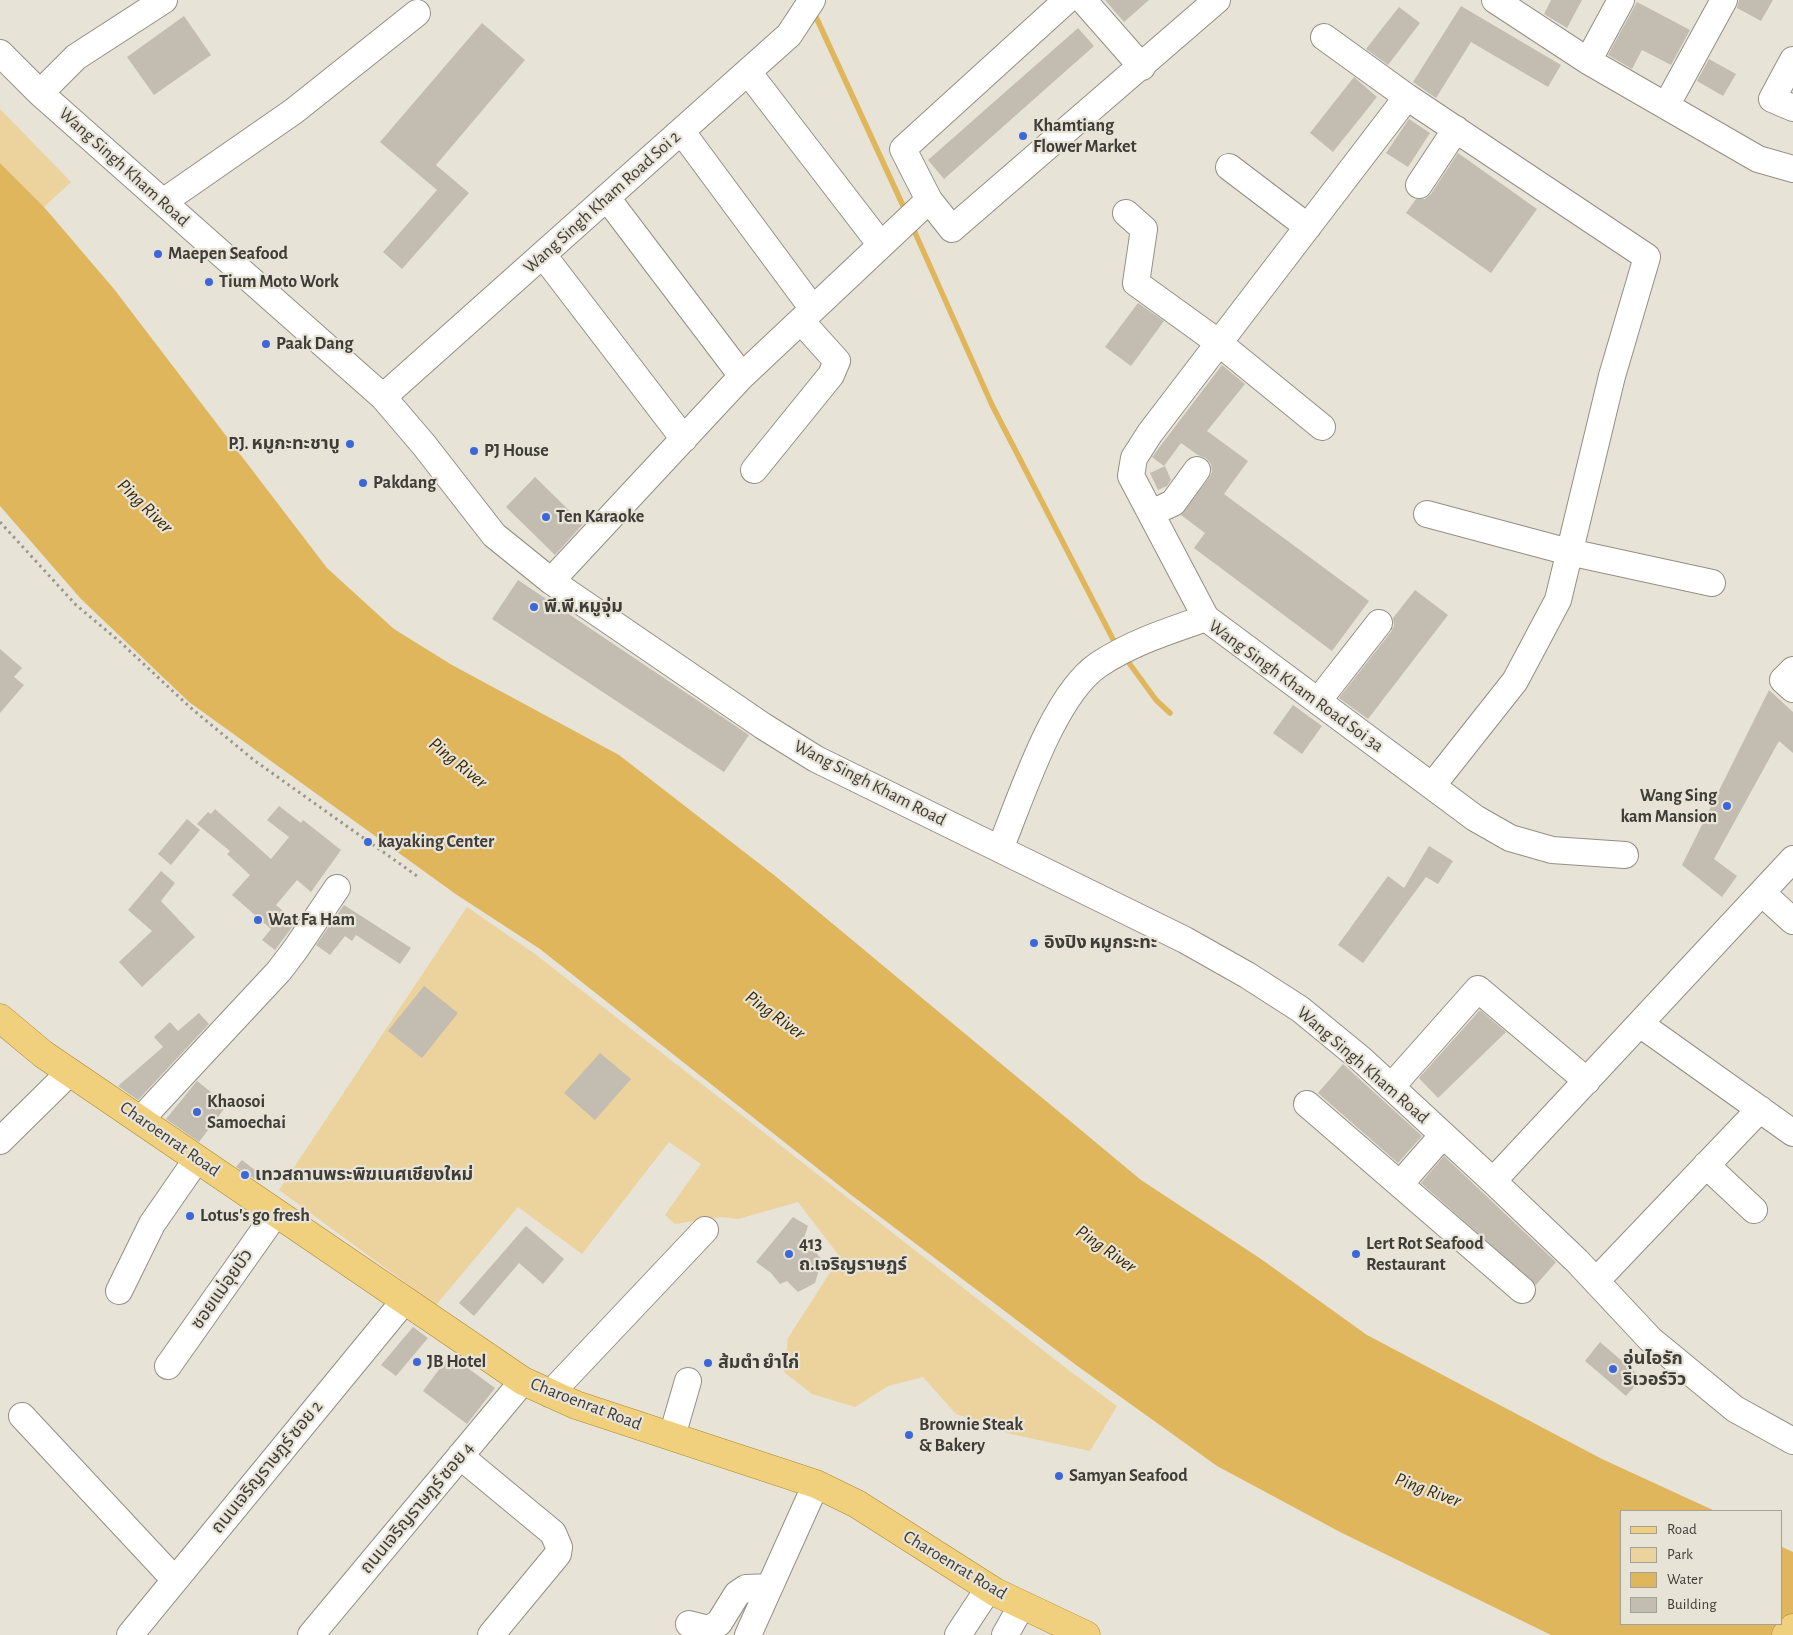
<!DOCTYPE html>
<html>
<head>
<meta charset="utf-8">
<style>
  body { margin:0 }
  #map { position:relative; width:1793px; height:1635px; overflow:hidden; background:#e8e3d7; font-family:"Alegreya Sans",sans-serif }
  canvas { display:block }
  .legend { position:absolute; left:1620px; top:1510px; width:162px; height:115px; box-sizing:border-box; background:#e8e3d7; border:1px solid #a4a197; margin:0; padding:6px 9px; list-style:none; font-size:15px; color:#3f3d38 }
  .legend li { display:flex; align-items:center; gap:10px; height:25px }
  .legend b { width:25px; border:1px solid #a4a197 }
</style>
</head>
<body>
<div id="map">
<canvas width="1793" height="1635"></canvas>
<ul class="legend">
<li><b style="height:6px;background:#f1d07d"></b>Road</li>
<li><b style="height:14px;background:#ecd29c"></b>Park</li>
<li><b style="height:14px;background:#dfb65c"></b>Water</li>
<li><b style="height:14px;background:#c2bcb1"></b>Building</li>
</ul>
</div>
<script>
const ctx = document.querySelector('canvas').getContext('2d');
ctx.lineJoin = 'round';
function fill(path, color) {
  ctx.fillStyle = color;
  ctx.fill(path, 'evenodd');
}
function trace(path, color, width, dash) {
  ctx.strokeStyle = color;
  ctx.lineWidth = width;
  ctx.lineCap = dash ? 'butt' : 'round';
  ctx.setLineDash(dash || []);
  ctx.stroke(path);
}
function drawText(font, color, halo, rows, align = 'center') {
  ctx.font = font + ' "Alegreya Sans","Noto Sans Thai",sans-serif';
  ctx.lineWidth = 4.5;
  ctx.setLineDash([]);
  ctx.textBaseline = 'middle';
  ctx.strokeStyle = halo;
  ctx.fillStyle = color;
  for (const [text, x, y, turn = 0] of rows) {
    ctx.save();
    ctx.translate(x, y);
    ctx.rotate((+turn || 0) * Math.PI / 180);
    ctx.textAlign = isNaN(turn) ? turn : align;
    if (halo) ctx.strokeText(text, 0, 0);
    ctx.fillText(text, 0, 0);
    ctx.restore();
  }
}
fill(new Path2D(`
  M0,109l71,73 -27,25 -44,-44z
  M467,907l68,47 536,418 46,34 -27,45 -79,-17 -55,-20 -33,-37 -35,9 -33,21 -43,-13 -28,-22 4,-34 52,-81 -42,-55 -60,17 -16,-2 -47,7 -10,-9 36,-51 -32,-22 -87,112 -64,-47 -82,98 -157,-115z`), '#ecd29c');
fill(new Path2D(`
  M0,163l44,44 70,82 213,279 67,61 58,36 167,90 155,120 367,305 120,79 106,76 235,124 113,52h-93v113h160v-77l11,5v83h-242l-211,-103 -123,-66 -141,-101 -226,-171 -310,-245 -83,-54 -268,-193 -108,-103 -81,-93z`), '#dfb65c');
trace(new Path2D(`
  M816,17l89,193
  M913,228l79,177 125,242
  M1124,656l32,44 14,13`), '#dfb65c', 5.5);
fill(new Path2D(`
  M1105,0h44l-25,22z
  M1551,0h31l-15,28 -23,-14z
  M1739,0h34l-12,21 -24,-13z
  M1637,2l53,28 -19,35 -29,-15 -10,19 -24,-14z
  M1461,6l100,59 -13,22 -77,-45 -35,56 -23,-16z
  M1399,7l21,16 -32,42 -22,-16z
  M184,16l27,39 -57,40 -27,-38z
  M482,23l43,37 -89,105 33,28 -67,76 -19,-17 54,-62 -57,-48z
  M1078,28l16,18 -150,133 -16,-19z
  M1709,59l27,15 -13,22 -26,-15z
  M1354,77l23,20 -44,55 -23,-19z
  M1409,119l21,14 -22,34 -22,-14z
  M1458,153l79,56 -46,64 -85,-60 10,-14h9l6,-5z
  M1138,303l26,18 -33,45 -26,-19z
  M1222,365l23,19 -38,47 41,30 -24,33 145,107 -37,50 -138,-103 11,-15 -24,-18 28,-37 3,-6 -1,-8 -5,-6 -8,-3 -17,-12 -17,23 -12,-9z
  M1165,466l6,14 -4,6 -9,4 -8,-17z
  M535,477l48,47 -28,31 -49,-48z
  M518,580l231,155 -25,37 -232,-153z
  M1415,590l33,25 -80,104 -29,-21 52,-66 3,-6 -1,-8z
  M0,649l22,19 -8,9 10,8 -24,28z
  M1769,690l24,22v41l-14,-12 -65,118 23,17 -15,21 -40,-32z
  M1293,705l29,21 -20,28 -29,-21z
  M279,806l22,17 2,-3 38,30 -30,42 -14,-12 -21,25 20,17 -21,28 -13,-10 9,-11 -39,-34 18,-20 -23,-21 3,-3 -33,-27 11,-12 3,2 4,-5 56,50 18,-22 -22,-17z
  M187,819l13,11 -29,35 -13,-11z
  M1429,846l24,15 -15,23 -12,-7 -63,86 -25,-18 50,-69 16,12z
  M161,871l14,12 -14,18 34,36 -53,50 -23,-25 33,-31 -24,-21z
  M344,905l67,43 -11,16 -44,-29 -4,6 -7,-5 -15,19 -14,-10z
  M424,986l34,27 -36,45 -34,-27z
  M1480,1010l26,22 -68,66 -19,-20z
  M199,1013l10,11 -71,76 -20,-14 45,-39 -9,-10 16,-15 8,9z
  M600,1053l31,26 -36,41 -31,-27z
  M1343,1064l79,72 -24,27 -80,-70z
  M197,1081l30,24 -28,37 -33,-23z
  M1444,1156l112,106 -20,23 -115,-102z
  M242,1160l18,14 -4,6 -20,-13z
  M793,1217l15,9 -4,12 18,22 -7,23 -17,9 -11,-11 -7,3 -9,-11 -15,-11z
  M526,1226l38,33 -21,25 -24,-21 -45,53 -15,-13z
  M413,1327l15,11 -32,38 -15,-11z
  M1600,1342l42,36 -16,18 -41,-35z
  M450,1355l45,33 -28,36 -44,-33z`), '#c2bcb1');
const minor = new Path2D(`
  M1067,0l-164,149 26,51 23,29 265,-229
  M1083,0l59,67
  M1495,0l93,61 170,98 35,10
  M1324,37l83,60 240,160 -35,119 -54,224 -43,81 -83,105
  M0,53l40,40 343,304 41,48 70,90 57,46 212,145 53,33 369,181 62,35 53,34 61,50 132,122 84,80 73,78 85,70 58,32
  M1793,60l-21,39 21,9
  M1588,61l33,-61
  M748,72l133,173
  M40,93l36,-36 88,-57
  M1666,106l58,-106
  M682,132l131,177
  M1229,167l79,60
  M1419,185l37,-56
  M607,198l135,178
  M163,202l131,-91 123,-98
  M1126,213l18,16 -8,54 83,60 103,84
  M543,255l141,184
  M383,397l406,-362 23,-35
  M754,470l77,-95 6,-14 -36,-40
  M1151,513l22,-10 24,-33
  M1427,514l142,38 143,31
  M551,581l191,-205 187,-176
  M1206,618l-75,-142 3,-18 16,-25 257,-336
  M1793,670l-10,10 10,9
  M1318,701l61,-78
  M1000,849c21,-51 53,-153 98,-184 33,-22 70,-34 108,-47l269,200 35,20 42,12 73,5
  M1762,893l31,28
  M1640,1024l153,109
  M1391,1087l87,-98 109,92
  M1307,1104l215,186
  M141,1119l138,-148 16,-21 42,-62
  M0,1141l70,-69
  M1706,1165l48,45
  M1493,1181l300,-322
  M1400,1184l43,-49
  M1596,1281l164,-172
  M119,1291l33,-67 45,-65
  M168,1366l108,-153
  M550,1394l155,-164
  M22,1416l153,164
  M672,1436l16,-55
  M460,1456l93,77 6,14 -1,7 -67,81
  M689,1624l20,5 10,-6 18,-29 9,-6 23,-1
  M130,1635l275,-335
  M311,1635l212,-254
  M748,1635l68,-151
  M958,1635l31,-47
  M1005,1635l17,-30`);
const major = new Path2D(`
  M0,1018l43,36 480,327 53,24 240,79 41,20 138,88 91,43
  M1786,1635l7,-7`);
trace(minor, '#948f84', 28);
trace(major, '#ac882c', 29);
trace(new Path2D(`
  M0,522l76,83 43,36 73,68 63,52 162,115`), '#9a978e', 3, [2.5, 4]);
trace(minor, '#fff', 26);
trace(major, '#f1d07d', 28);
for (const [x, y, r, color] of [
  [1023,136,5,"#3c67d8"],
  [158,254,5,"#3c67d8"],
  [209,282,5,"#3c67d8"],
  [266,344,5,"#3c67d8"],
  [350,444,5,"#3c67d8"],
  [474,451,5,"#3c67d8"],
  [363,483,5,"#3c67d8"],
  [546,517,5,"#3c67d8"],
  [534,607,5,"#3c67d8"],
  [1727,806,5,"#3c67d8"],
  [368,842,5,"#3c67d8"],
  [258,920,5,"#3c67d8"],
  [1034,943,5,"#3c67d8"],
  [197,1112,5,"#3c67d8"],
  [245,1175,5,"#3c67d8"],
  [190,1216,5,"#3c67d8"],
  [789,1254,5,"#3c67d8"],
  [1356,1254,5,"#3c67d8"],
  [417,1362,5,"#3c67d8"],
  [708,1363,5,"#3c67d8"],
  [1613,1369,5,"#3c67d8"],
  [909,1435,5,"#3c67d8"],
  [1059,1476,5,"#3c67d8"]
]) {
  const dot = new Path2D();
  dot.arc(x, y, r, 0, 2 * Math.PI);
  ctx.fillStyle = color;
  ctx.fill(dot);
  trace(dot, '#e8e3d7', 2);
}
drawText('bold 18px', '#3f3d38', '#e8e3d7', [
  ["Khamtiang",1033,126],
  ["Flower Market",1033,147],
  ["Maepen Seafood",168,254],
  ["Tium Moto Work",219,282],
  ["Paak Dang",276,344],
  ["P.J. หมูกะทะชาบู",340,444,"right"],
  ["PJ House",484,451],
  ["Pakdang",373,483],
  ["Ten Karaoke",556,517],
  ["พี.พี.หมูจุ่ม",544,607],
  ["Wang Sing",1717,796,"right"],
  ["kam Mansion",1717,817,"right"],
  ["kayaking Center",378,842],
  ["Wat Fa Ham",268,920],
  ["อิงปิง หมูกระทะ",1044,943],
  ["Khaosoi",207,1102],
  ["Samoechai",207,1123],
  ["เทวสถานพระพิฆเนศเชียงใหม่",255,1175],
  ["Lotus's go fresh",200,1216],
  ["413",799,1244],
  ["ถ.เจริญราษฏร์",799,1265],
  ["Lert Rot Seafood",1366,1244],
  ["Restaurant",1366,1265],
  ["อุ่นไอรัก",1623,1359],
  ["ริเวอร์วิว",1623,1380],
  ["JB Hotel",427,1362],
  ["ส้มตำ ยำไก่",718,1363],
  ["Brownie Steak",919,1425],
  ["& Bakery",919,1446],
  ["Samyan Seafood",1069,1476]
], 'left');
drawText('18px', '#3f3d38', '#e8e3d7', [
  ["Wang Singh Kham Road",124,167,42],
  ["Wang Singh Kham Road Soi 2",602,202,-42],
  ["Wang Singh Kham Road Soi 3a",1296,686,36],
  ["Wang Singh Kham Road",870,783,27],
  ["Wang Singh Kham Road",1363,1065,41],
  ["Charoenrat Road",170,1139,35],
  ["ซอยแม่อุยบัว",222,1289,-55],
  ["Charoenrat Road",586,1404,21],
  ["ถนนเจริญราษฎร์ ซอย 2",267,1467,-51],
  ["ถนนเจริญราษฎร์ ซอย 4",417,1508,-50],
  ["Charoenrat Road",955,1565,31]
]);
drawText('italic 19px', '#3b2a02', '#e8e3d7', [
  ["Ping River",145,506,44],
  ["Ping River",458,763,39],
  ["Ping River",775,1015,36],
  ["Ping River",1106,1249,35],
  ["Ping River",1428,1490,20]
]);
</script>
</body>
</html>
